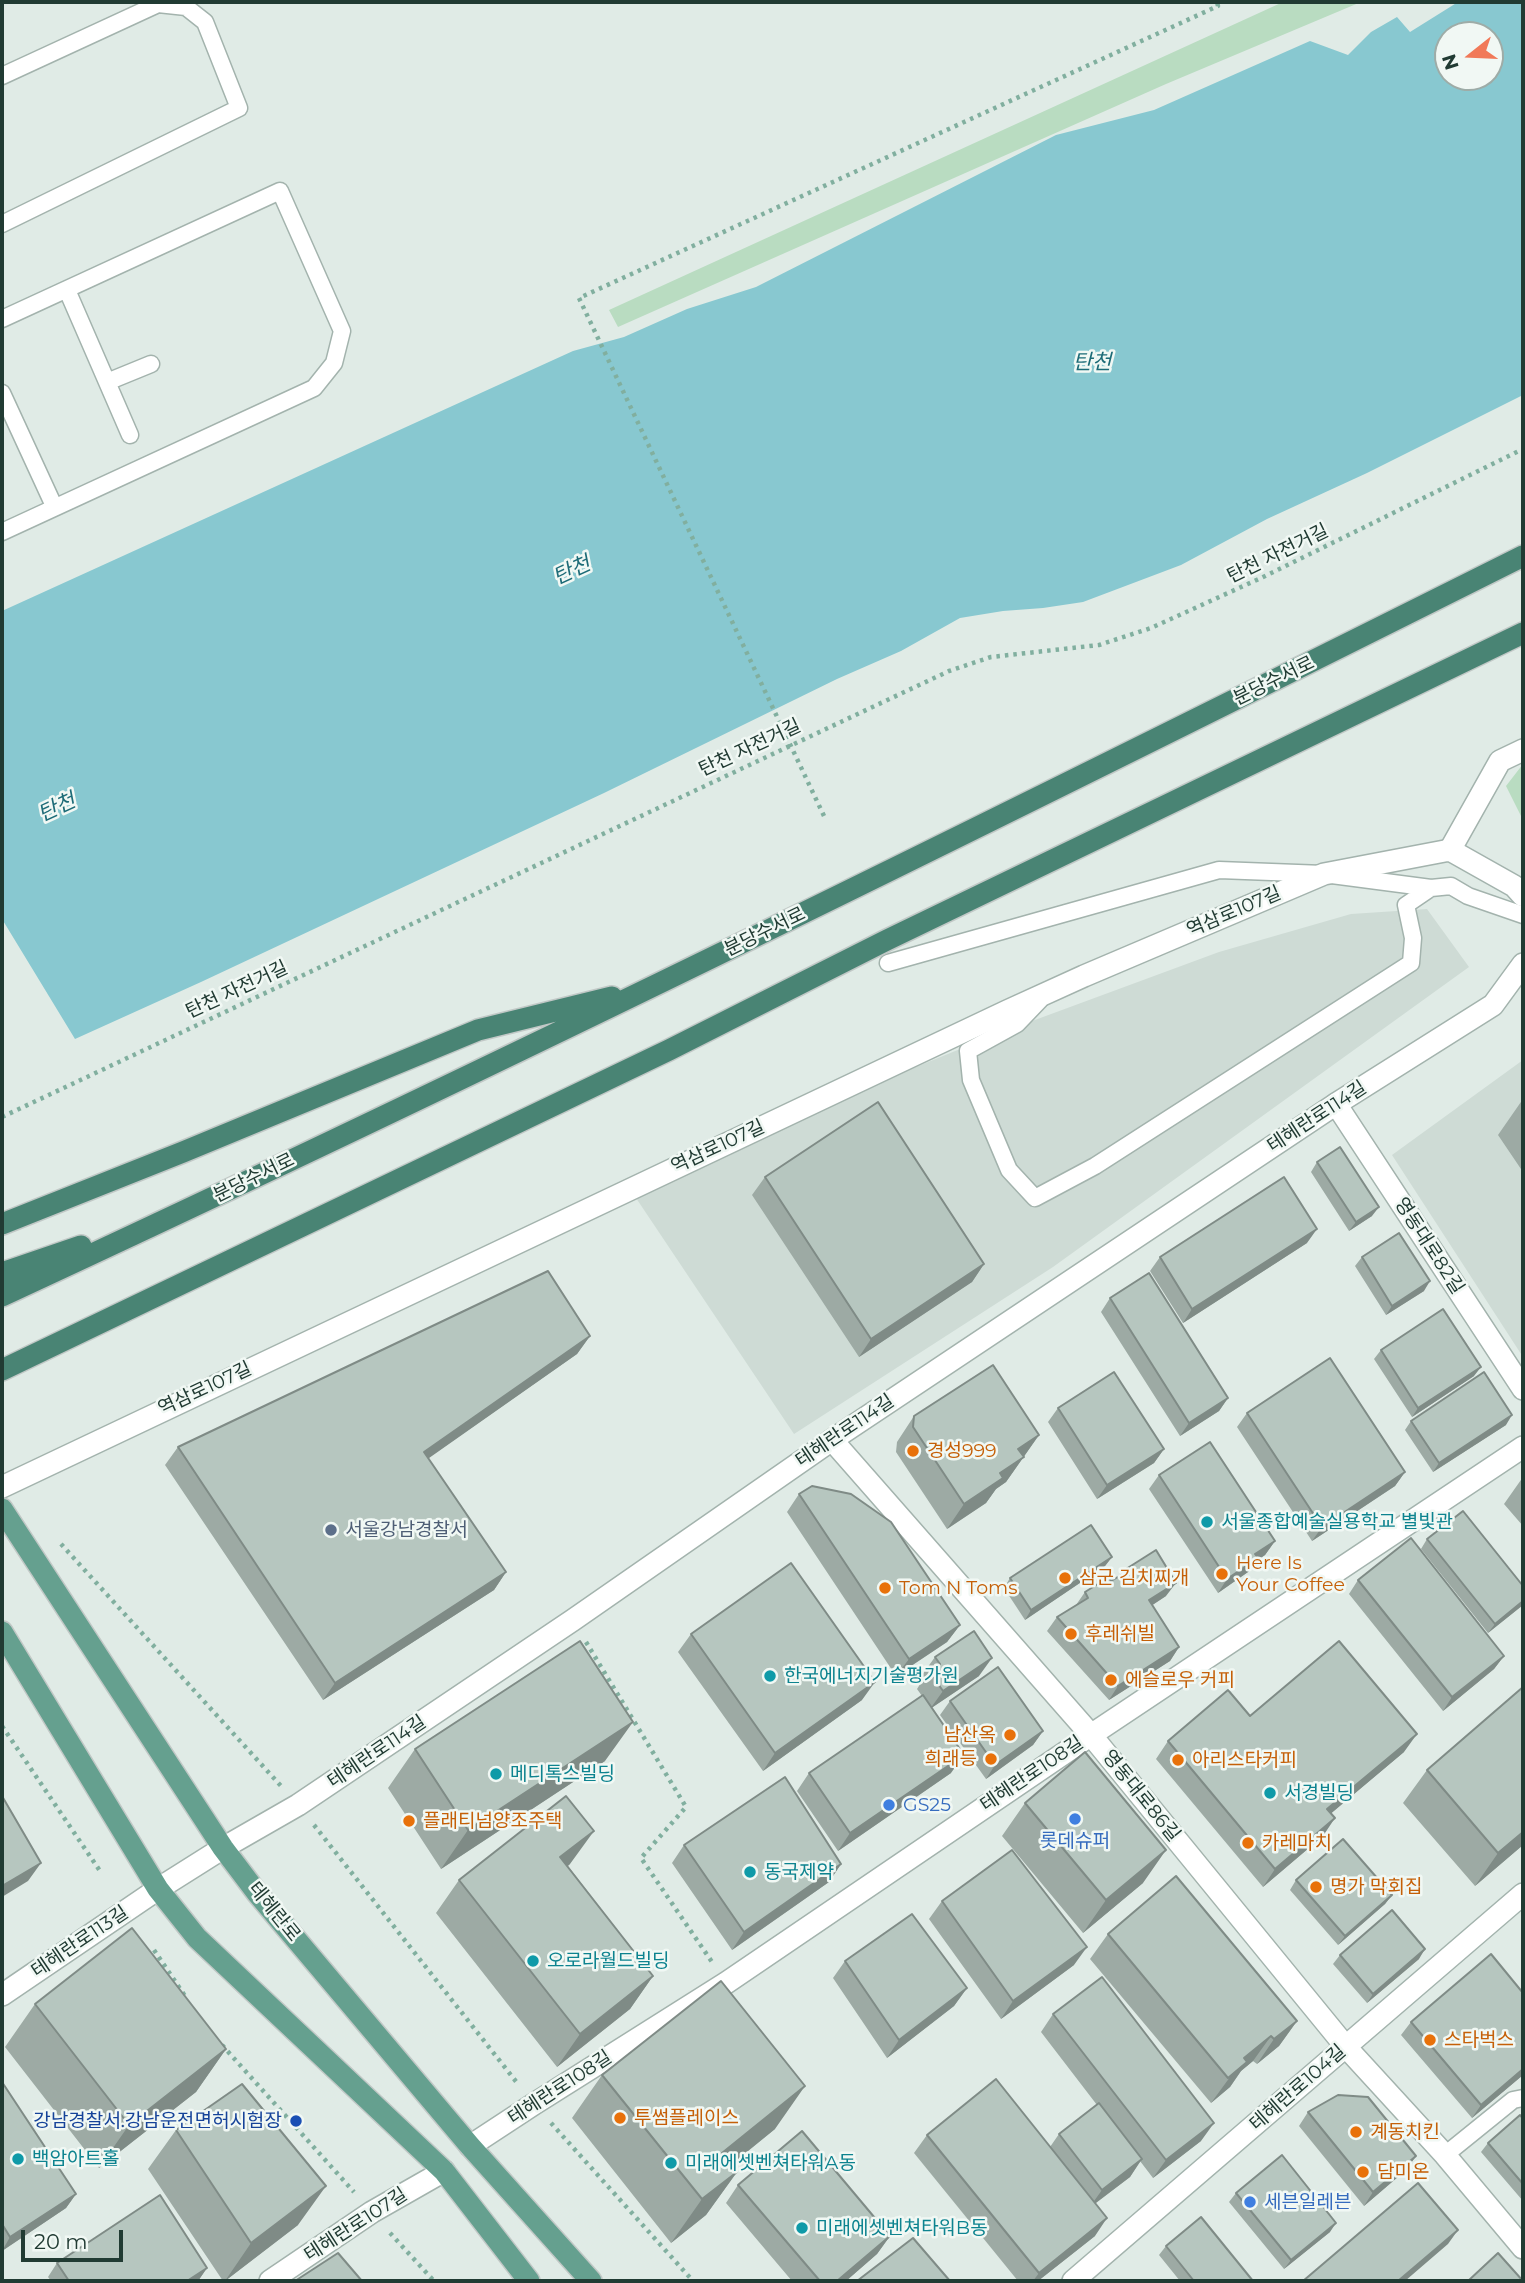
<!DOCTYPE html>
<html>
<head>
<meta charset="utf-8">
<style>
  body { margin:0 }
  #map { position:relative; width:1525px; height:2283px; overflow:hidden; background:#e0ebe6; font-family:Montserrat,sans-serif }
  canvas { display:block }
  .frame { position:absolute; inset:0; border:4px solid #213b33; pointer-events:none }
  .north { position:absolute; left:1434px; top:21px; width:70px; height:70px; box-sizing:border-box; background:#f1f8f4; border:2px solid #9eaca7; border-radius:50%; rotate:252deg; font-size:19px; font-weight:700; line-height:28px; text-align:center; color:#213b33 }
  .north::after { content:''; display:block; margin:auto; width:24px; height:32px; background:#f17958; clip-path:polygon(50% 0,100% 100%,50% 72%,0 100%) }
  .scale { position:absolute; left:21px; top:2230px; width:102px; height:32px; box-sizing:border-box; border:4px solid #213b33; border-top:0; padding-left:9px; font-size:21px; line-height:24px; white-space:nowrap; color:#213b33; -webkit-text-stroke:5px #f1f8f4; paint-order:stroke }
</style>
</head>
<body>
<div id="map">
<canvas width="1525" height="2283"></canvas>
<div class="frame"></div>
<div class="north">N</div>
<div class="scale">20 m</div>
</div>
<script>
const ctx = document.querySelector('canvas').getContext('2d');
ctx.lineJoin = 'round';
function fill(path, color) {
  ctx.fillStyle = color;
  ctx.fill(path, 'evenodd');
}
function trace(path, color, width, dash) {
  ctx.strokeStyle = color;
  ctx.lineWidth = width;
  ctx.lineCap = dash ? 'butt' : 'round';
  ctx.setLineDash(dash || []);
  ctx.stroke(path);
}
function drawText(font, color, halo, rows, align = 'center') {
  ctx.font = font + ' Montserrat,"Noto Sans KR",sans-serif';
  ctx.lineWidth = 5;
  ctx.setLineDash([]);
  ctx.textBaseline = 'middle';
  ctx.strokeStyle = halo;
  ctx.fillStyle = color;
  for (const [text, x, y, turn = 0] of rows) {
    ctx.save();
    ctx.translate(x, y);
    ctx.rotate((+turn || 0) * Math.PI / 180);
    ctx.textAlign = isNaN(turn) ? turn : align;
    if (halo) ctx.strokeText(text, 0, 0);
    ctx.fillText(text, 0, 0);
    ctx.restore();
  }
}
fill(new Path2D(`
  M1427,909l42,58 -416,300 -259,167 -158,-236 226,-109 135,-55 222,-82 132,-38z
  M1523,1060v297l-131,-202z`), '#cedbd5');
fill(new Path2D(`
  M1283,2h78l-195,82 -548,243 -9,-17z
  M1523,764v56l-17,-34z`), '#b9dcc1');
fill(new Path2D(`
  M1458,2h65v393l-156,78 -100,46 -86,46 -98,37 -40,6 -40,3 -43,7 -59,33 -64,28 -233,114 -403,189 -126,57 -73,-120v-308l571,-260 51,-14 63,-28 69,-22 300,-152 98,-25 156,-69 38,14 23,-23 26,-15 13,15zM1448,35h42v42h-42z`), '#88c8d0');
const service = new Path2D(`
  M2,76l156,-72 28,3 19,15 34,86 -237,116
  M67,290l63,145
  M2,319l278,-128 62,140 -8,32 -20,25 -312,144
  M107,382l44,-18
  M2,393l52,113
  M888,963l331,-93 105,4 107,14
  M1040,1000l-23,24 -49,27 3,29 38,90 26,28 60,-32 316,-203 2,-25 -7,-33 25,-17 20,-2 17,10 55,19
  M1445,2155l68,-55 10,-2`);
const minor = new Path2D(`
  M1450,850l50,-89 23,-11
  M1336,1104l187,285
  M832,1440l259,295 255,312 99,108 78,93
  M470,2146l64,-42 192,-121 365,-248 432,-288
  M270,2281l102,-69 72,-41
  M1073,2281l450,-387`);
const tertiary = new Path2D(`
  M2,1487l1005,-476 77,-35 240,-102 126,-24 64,36 9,10
  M2,1995l156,-106 65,-41 75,-43 275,-185 259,-180 504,-336 157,-99 30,-41`);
const primary = new Path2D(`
  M2,1509l221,339 34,45 213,253 121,135
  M2,1632l156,257 39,49 247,233 85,110`);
const trunk = new Path2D(`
  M2,1224l181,-72 295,-122 134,-33
  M2,1273l79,-27
  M2,1296c511,-237 1017,-488 1521,-740
  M2,1370l667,-320 218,-110 636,-307`);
trace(service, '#a3b3ad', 19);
trace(minor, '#a3b3ad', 24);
trace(tertiary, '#a3b3ad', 24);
trace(primary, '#c1c8c6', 24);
trace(trunk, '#c1c8c6', 24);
trace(new Path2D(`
  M824,816l-245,-518 639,-292 -1,-4
  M2,1117l947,-446 42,-14 108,-12 52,-17 110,-50 262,-129
  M61,1544l220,242
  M586,1642l100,165 -45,51 71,104
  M2,1726l98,145
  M314,1825l204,259
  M154,1950l33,49
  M222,2045l132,147
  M551,2123l142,158
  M390,2233l44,48`), '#81af9f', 4.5, [3.5, 5]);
trace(service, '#fff', 16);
trace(minor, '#fff', 21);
trace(tertiary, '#fff', 21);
trace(primary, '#65a08f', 21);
trace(trunk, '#498474', 21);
fill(new Path2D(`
  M1523,1099v73l-25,-37z
  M1317,1162l55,54 -23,15 -38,-59z
  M765,1177l219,87 -12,18 -113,75 -107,-162z
  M1307,1243l-124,80 -33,-52 10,-14z
  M1362,1257l62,34 -38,24 -31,-49z
  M1110,1298l118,100 -9,13 -39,25 -79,-124z
  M590,1336l-13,18 -149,104 78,114 -12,18 -171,110 -158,-235 13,-18z
  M1381,1350l93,26 -62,41 -38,-58z
  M1058,1408l106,41 -10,14 -57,36 -49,-77z
  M1247,1413l158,59 -10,14 -83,55 -75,-114z
  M914,1416l125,19 -33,47 -10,7 -10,14 -39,26 -51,-77 1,-10z
  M1411,1421l95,4 -73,47 -28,-42z
  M1159,1475l116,66 -10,14 -9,6 -8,11 -30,21 -69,-104z
  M1523,1477v49l-19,-22z
  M799,1494l161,131 -13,17 -51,34 -109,-164z
  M1427,1539l96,47v19l-35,28 -67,-84z
  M1112,1557l-7,9 -80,54 -21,-32 6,-10z
  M1126,1569l40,27 -14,9 27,42 -9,14 -61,39 -62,-69 10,-14 19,-12 9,-13 26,-11 12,-7z
  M1358,1580l146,76 -10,13 -51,42 -94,-117z
  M691,1634l171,66 -99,71 -85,-119z
  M935,1657l44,19 -48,32 20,65 -113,78 -41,-60 12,-18 113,-77 -5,-7 7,-11 -2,-3z
  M950,1701l93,30 -10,14 -47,34 -46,-64z
  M1250,1716l154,36 -73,61 -8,23 -60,51 -107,-128 12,-18z
  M415,1749l190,12 -164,108 -53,-81z
  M1427,1770l96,75 -48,41 -72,-83z
  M1025,1803l118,80 -60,50 -81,-97z
  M684,1845l157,19 -12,18 -97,68 -60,-87z
  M570,1864l-2,2 85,110 -23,33 -73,58 -121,-154 23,-33z
  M1296,1880l96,15 -7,9 -47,41 -48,-55z
  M942,1901l132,64 -73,54 -72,-100z
  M1108,1934l189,87 -18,25 -22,18 -4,-3 -12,10 -11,16 -19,16 -121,-144z
  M1340,1955l79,4 -52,44 -34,-39z
  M845,1961l122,27 -13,18 -67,52 -54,-80z
  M35,2004l191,45 -30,43 -97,76 -94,-121z
  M1053,2014l148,127 -48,37 -13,-17 -10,16 -34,26 -1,33 -57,45h-20l-104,-128 13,-18 123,12 9,-13 38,-29 -56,-73z
  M1411,2022l112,53 -51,43 -71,-83z
  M602,2075l173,54 -44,36 6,7 -31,43 -35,28 -99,-125z
  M2,2082l74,112 -10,14 -64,43z
  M1308,2112l108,44 -10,14 -42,36 -65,-80z
  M1523,2119v82l-42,-49 7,-9z
  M176,2130l122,95 -73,56h-2l-75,-112z
  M738,2185l152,51 -13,18 -31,27h-54l-66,-78z
  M1236,2193l94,39 -46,37 -55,-67z
  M1166,2246l87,35h-73l-21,-26z
  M57,2263l150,5 -9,13h-147l-3,-4z`), '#9daaa4');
fill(new Path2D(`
  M1379,1207l-7,9 -23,15 7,-9z
  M1317,1229l-10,14 -124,80 9,-14z
  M984,1264l-12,18 -113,75 12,-18z
  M1430,1281l-6,10 -38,24 6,-9z
  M590,1336l-13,18 -165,116 12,-18z
  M1481,1367l-7,9 -62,41 6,-9z
  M1228,1398l-9,13 -39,25 9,-13z
  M1512,1415l-6,10 -73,47 6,-9z
  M1039,1435l-33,47 -10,7 -10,14 -39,26 17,-25 54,-55z
  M1164,1449l-10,14 -57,36 10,-14z
  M1405,1472l-10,14 -83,55 10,-14z
  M1275,1541l-10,14 -9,6 -8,11 -30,21 9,-14 28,-25z
  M1112,1557l-7,9 -80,54 6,-10z
  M506,1572l-12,18 -171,110 12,-17z
  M1176,1583l-10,13 -27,18 10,-14z
  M1523,1601v4l-35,28 7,-9z
  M960,1625l-13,17 -51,34 13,-17z
  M1179,1647l-9,14 -61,39 9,-14z
  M1504,1656l-10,13 -51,42 9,-14z
  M992,1658l-13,18 -49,33 13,-18z
  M875,1682l-13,18 -99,71 12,-18z
  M633,1722l-28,39 -164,108 27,-39z
  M1043,1731l-10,14 -47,34 9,-14z
  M1417,1734l-13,18 -89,75 12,-18z
  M964,1755l-13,18 -113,78 12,-18z
  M1335,1818l-12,18 -60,51 12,-18z
  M594,1831l-24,33 -33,26 23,-33z
  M1523,1832v13l-48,41 23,-33z
  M1166,1850l-23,33 -60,50 23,-33z
  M41,1863l-13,18 -26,16v-11z
  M841,1864l-12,18 -97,68 12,-18z
  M1392,1895l-7,9 -47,41 7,-9z
  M1087,1947l-13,18 -73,54 12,-18z
  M1425,1949l-6,10 -52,44 6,-9z
  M653,1976l-23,33 -73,58 23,-33z
  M967,1988l-13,18 -67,52 12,-18z
  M1297,2021l-18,25 -22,18 17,-25z
  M1271,2036l-18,25 -12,10 -11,16 -19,16 33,-45z
  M226,2049l-30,43 -97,76 30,-43z
  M1523,2069v6l-51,43 9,-13z
  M805,2086l-30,43 -79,64 26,-40z
  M1214,2123l-13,18 -48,37 13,-18z
  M1416,2156l-10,14 -42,36 9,-14z
  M1142,2159l-12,18 -41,31 13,-18z
  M737,2172l-31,43 -35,28 31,-44z
  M326,2186l-28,39 -73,56 26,-38z
  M76,2194l-10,14 -64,43 8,-14z
  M1107,2218l-12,18 -57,45h-5l6,-8z
  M1336,2223l-6,9 -46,37 7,-9z
  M1458,2230l-10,14 -43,37h-7z
  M890,2236l-13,18 -31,27h-9z
  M207,2268l-9,13h-11z`), '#7f8b86');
const building = new Path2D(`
  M878,1102l106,162 -113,75 -106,-162z
  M1340,1147l39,60 -23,15 -39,-60z
  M1284,1177l33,52 -125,80 -32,-52z
  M1399,1233l31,48 -38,25 -30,-49z
  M548,1271l42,65 -166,116 82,120 -171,111 -157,-236z
  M1149,1273l79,125 -39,25 -79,-125z
  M1443,1309l38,58 -63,41 -37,-58z
  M1330,1358l75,114 -83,55 -75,-114z
  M993,1365l46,70 -21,14 6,8 -24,16 3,5 -39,26 -51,-77 1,-11z
  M1114,1372l50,77 -57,36 -49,-77z
  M1484,1372l28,43 -73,48 -28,-42z
  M1210,1442l65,99 -20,13 3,4 -31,21 -68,-104z
  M812,1486l39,8 40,28 69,103 -51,34 -110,-165z
  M1463,1511l60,75v15l-28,23 -68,-85z
  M1091,1525l21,32 -81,53 -21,-32z
  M1411,1538l93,118 -52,41 -94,-117z
  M1156,1550l20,33 -27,17 30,47 -61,39 -61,-69 31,-19 -3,-6 24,-15 2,4 17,-10 -2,-2z
  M791,1563l84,119 -100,71 -84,-119z
  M974,1631l18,27 -49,33 -14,-20 11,-7 -5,-7z
  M580,1641l53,81 -165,108 -53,-81z
  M1339,1641l78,93 -90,75 8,9 -60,51 -107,-128 60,-51 22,26z
  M998,1667l45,64 -48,34 -45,-64z
  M1523,1687v145l-25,21 -71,-83z
  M923,1695l41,60 -114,78 -41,-60z
  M1085,1752l81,98 -60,50 -81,-97z
  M785,1777l56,87 -97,68 -60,-87z
  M2,1796l39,67 -39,23z
  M566,1796l28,35 -34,26 93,119 -73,58 -121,-154z
  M1343,1839l49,56 -47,41 -49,-56z
  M1012,1850l75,97 -74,54 -71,-100z
  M1176,1876l121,145 -23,18 -3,-3 -27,22 3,4 -19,16 -120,-144z
  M1392,1910l33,39 -52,45 -33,-39z
  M912,1914l55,74 -68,52 -54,-79z
  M132,1928l94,121 -97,76 -94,-121z
  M1491,1954l32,39v76l-42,36 -70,-83z
  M1102,1977l112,146 -48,37 -113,-146z
  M721,1981l84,105 -83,67 15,19 -35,27 -100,-124z
  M996,2079l111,139 -68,55 -112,-138z
  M2,2082l74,112 -66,43 -8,-13z
  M242,2084l84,102 -75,57 -75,-113z
  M1338,2095l30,2 48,59 -43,36 -65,-80z
  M1099,2103l43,56 -40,31 -43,-56z
  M1520,2115l3,4v65l-35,-41z
  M802,2131l88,105 -53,45h-17l-82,-96z
  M1282,2155l54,68 -45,37 -55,-67z
  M1418,2183l40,47 -60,51h-95z
  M160,2195l47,73 -20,13h-118l-12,-18z
  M1201,2217l52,64h-59l-28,-35z
  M913,2238l37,43h-93z
  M338,2253l24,28h-67z
  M1498,2253l25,28h-55z`);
fill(building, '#b6c6bf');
trace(building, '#7f8b86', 2);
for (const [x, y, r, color] of [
  [913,1451,7,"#e8710a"],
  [1207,1522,7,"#0f9aa8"],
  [331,1530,7,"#5c6f8a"],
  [1222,1574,7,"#e8710a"],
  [1065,1578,7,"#e8710a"],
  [885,1588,7,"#e8710a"],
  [1071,1634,7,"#e8710a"],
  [770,1676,7,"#0f9aa8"],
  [1111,1680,7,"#e8710a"],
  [1010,1735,7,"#e8710a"],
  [991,1759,7,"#e8710a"],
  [1178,1760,7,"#e8710a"],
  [496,1774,7,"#0f9aa8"],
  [1270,1793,7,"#0f9aa8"],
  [889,1805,7,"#3f7fe0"],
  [1075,1819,7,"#3f7fe0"],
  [409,1821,7,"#e8710a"],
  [1248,1843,7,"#e8710a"],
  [750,1872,7,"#0f9aa8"],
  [1316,1887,7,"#e8710a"],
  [533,1961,7,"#0f9aa8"],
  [1430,2040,7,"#e8710a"],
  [620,2118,7,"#e8710a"],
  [296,2121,7,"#1a4fb4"],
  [1356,2132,7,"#e8710a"],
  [18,2159,7,"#0f9aa8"],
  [671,2163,7,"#0f9aa8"],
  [1363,2172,7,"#e8710a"],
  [1250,2202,7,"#3f7fe0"],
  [802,2228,7,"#0f9aa8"]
]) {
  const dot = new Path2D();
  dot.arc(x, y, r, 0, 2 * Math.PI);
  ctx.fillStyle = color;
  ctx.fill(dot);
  trace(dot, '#f1f8f4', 2.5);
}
drawText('19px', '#213b33', '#f1f8f4', [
  ["탄천 자전거길",1278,554,-26],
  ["분당수서로",1274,681,-26],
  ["탄천 자전거길",750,748,-25],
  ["역삼로107길",1234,912,-23],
  ["분당수서로",765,932,-26],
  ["탄천 자전거길",237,990,-25],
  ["테헤란로114길",1317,1117,-33],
  ["역삼로107길",718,1147,-25],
  ["분당수서로",254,1178,-26],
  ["영동대로82길",1429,1246,57],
  ["역삼로107길",205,1389,-25],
  ["테헤란로114길",845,1431,-34],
  ["테헤란로114길",377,1752,-34],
  ["테헤란로108길",1032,1774,-34],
  ["영동대로86길",1141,1796,51],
  ["테헤란로",274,1912,51],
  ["테헤란로113길",80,1942,-34],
  ["테헤란로108길",560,2088,-33],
  ["테헤란로104길",1298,2088,-41],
  ["테헤란로107길",356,2225,-33]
]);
drawText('19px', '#c56008', '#f1f8f4', [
  ["경성999",927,1451],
  ["Here Is",1236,1563],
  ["Your Coffee",1236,1585],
  ["삼군 김치찌개",1079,1578],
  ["Tom N Toms",899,1588],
  ["후레쉬빌",1085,1634],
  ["에슬로우 커피",1125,1680],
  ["남산옥",996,1735,"right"],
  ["희래등",977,1759,"right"],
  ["아리스타커피",1192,1760],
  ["플래티넘양조주택",423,1821],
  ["카레마치",1262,1843],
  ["명가 막회집",1330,1887],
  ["스타벅스",1444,2040],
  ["투썸플레이스",634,2118],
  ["계동치킨",1370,2132],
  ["담미온",1377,2172]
], 'left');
drawText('19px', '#0d838f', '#f1f8f4', [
  ["서울종합예술실용학교 별빛관",1221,1522],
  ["한국에너지기술평가원",784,1676],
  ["메디톡스빌딩",510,1774],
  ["서경빌딩",1284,1793],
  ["동국제약",764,1872],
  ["오로라월드빌딩",547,1961],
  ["백암아트홀",32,2159],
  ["미래에셋벤쳐타워A동",685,2163],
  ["미래에셋벤쳐타워B동",816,2228]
], 'left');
drawText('19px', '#4e5e75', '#f1f8f4', [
  ["서울강남경찰서",345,1530]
], 'left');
drawText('19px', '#366cbe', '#f1f8f4', [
  ["GS25",903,1805],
  ["롯데슈퍼",1075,1841,"center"],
  ["세븐일레븐",1264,2202]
], 'left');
drawText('19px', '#164399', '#f1f8f4', [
  ["강남경찰서.강남운전면허시험장",282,2121]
], 'right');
drawText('italic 21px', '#1c6b77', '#f1f8f4', [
  ["탄천",1092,363],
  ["탄천",572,571,-25],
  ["탄천",57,808,-25]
]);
</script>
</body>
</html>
